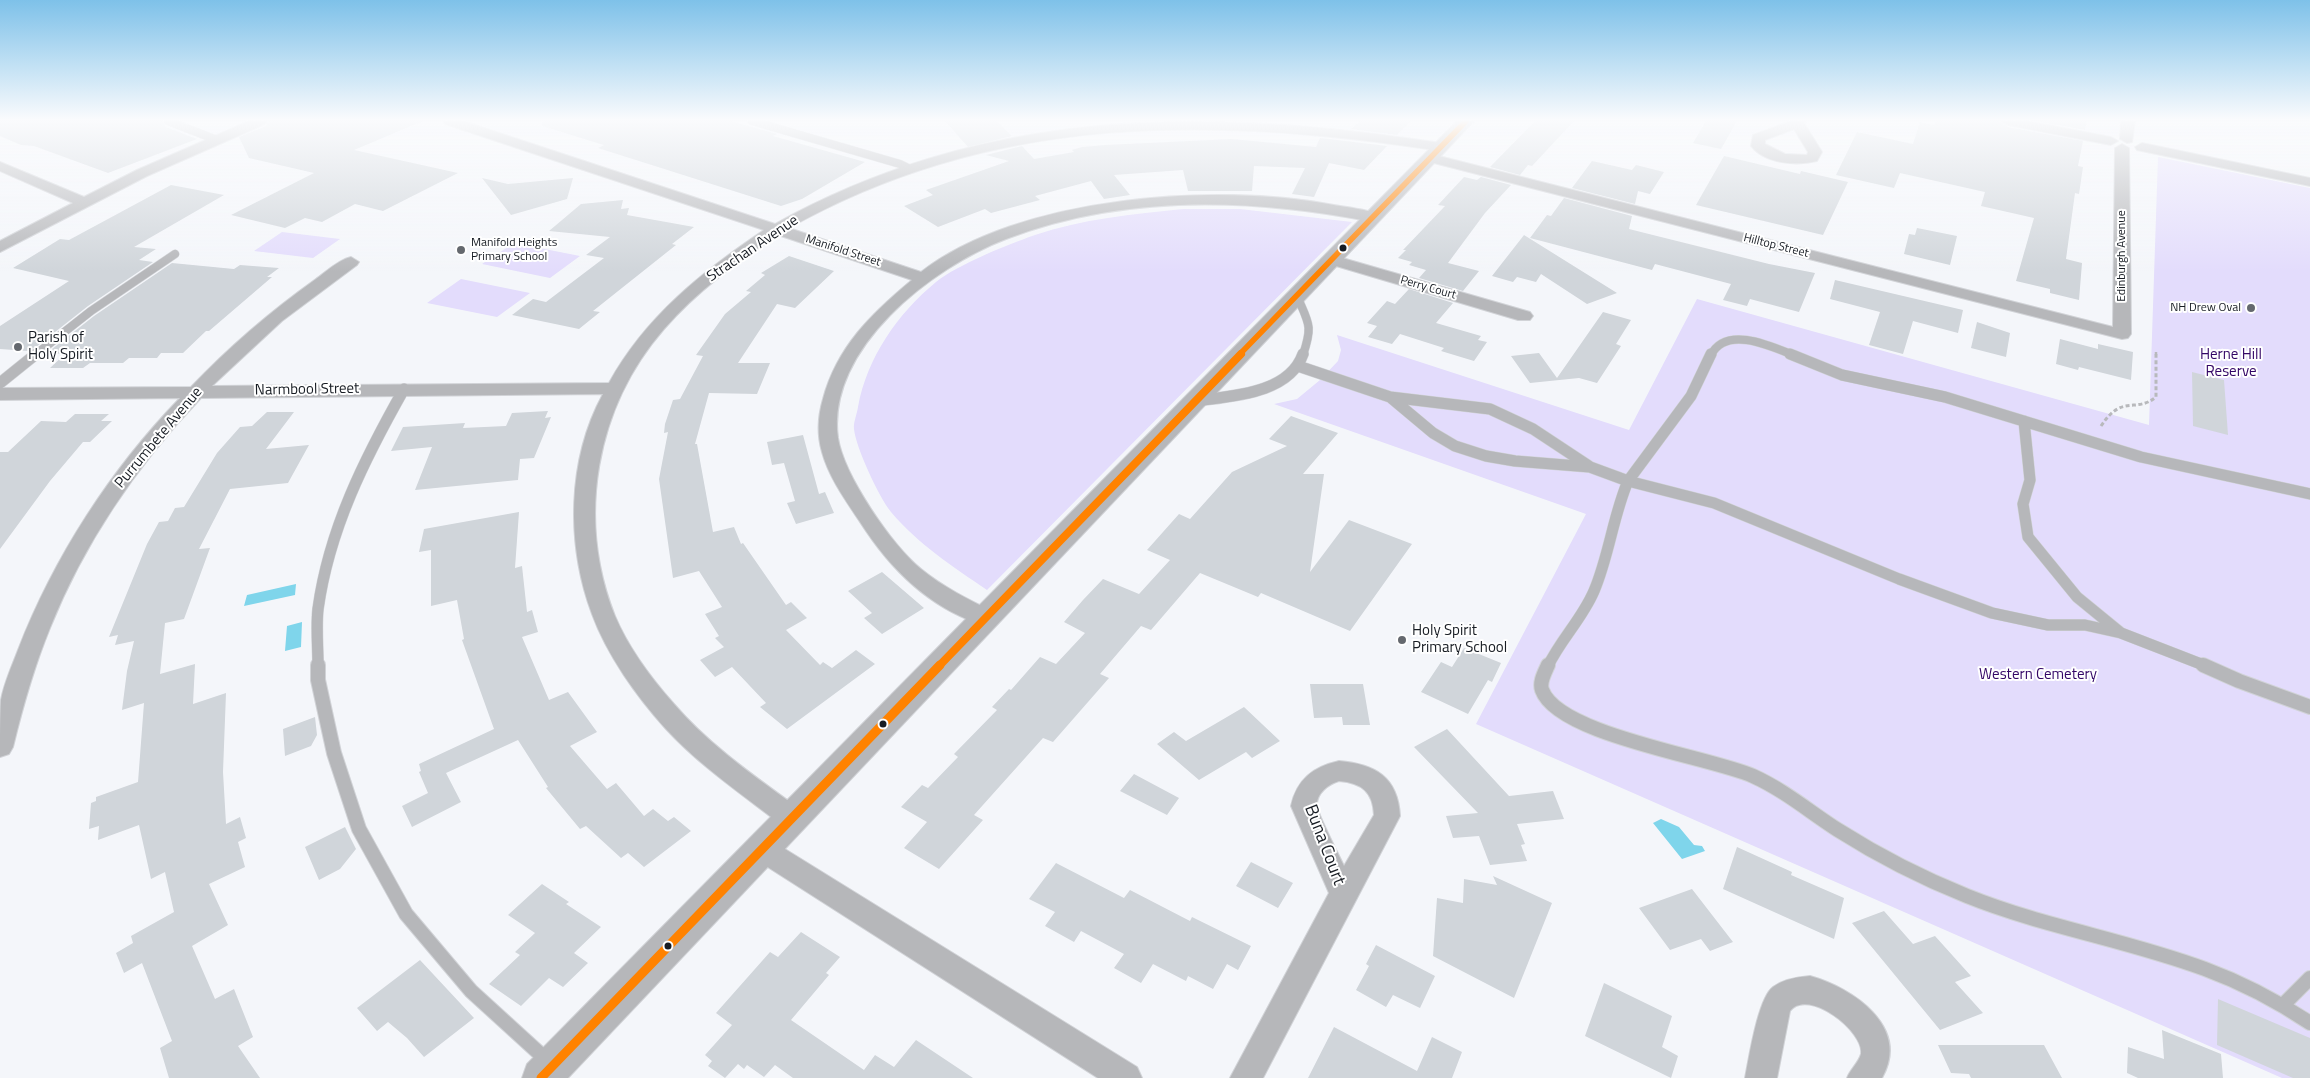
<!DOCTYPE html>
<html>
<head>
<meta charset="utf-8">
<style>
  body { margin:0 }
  canvas { display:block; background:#f4f6fa }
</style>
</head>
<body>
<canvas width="2310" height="1078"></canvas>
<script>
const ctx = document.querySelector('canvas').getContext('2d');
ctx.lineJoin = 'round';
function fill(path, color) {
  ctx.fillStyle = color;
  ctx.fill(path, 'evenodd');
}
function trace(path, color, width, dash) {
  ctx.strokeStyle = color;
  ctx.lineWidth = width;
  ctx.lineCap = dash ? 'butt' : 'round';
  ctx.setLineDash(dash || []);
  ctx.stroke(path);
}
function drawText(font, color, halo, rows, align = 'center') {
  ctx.font = font + ' "Titillium Web",sans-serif';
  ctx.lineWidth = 4;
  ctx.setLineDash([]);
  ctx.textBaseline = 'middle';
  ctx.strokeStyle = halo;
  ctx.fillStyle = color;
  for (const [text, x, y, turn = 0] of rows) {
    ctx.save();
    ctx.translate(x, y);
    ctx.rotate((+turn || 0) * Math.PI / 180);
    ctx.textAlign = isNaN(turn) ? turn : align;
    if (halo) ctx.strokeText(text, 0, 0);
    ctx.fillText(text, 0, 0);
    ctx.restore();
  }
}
fill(new Path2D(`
  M2158,157l152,31v890h-28l-806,-354 110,-210 -312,-110 23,-5 23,-19 18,-19 3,-11 -4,-15 292,95 68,-131 452,126z
  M1183,209h57l112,13 -365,368c-35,-24 -69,-46 -96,-78 -12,-15 -35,-64 -37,-83 -1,-6 3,-15 4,-22 9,-49 39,-93 78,-125 21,-17 73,-38 99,-47 47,-16 98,-21 148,-26z
  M282,232l58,7 -27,19 -59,-7z
  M514,243l66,13 -30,22 -68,-14z
  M461,279l69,14 -33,24 -70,-14z`), '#e3dcfc');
fill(new Path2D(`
  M296,584l-1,11 -51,11 3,-11z
  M302,622l-1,25 -16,4 2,-25z
  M1661,819l18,8 15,18 8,1 3,5 -23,8 -29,-36z`), '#7fd5eb');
fill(new Path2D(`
  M0,121h162l4,6 31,12 -89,34 -74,-27 -13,-1 -21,-9z
  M269,121h154l-69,29 104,23 -75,38 -28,-7 -33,18 -17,-4 -20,10 -54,-13 83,-42 -65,-15 -10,-21 27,-11z
  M543,121h188l46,13 -4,2 92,26 -63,37 -21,7 -183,-58 6,-3 -62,-19z
  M945,121h52l15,15 -44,11z
  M1360,121h51l-14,14 -46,-6z
  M1535,121h39l-42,45 -4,-1 -8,10 -30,-8z
  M1706,121h31l-16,28 -28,-6z
  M1936,121h63l9,6 75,14 -5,25 5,1 -4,27 -4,-1 -9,66 16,4 -3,37 -29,-7v-4l-34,-8 18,-63 -53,-12 4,-14 -85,-19 -6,15 -58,-13 21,-43 56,12 7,-22 14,3z
  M2036,121h51l-2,9z
  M1320,138l67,8 -23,24 -35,-7 -15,34 -22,-3 13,-26 -51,-2 -2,25h-64l-5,-21 -69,5 16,20 -26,4 -13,-18 -56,15 5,4 -49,13 -6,-4 -47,18 -34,-21 29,-11 -7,-5 83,-29 -23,-6 36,-9 12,13 40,-7 -2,-2 10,-3 23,-2 127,-6 84,8z
  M1724,156l76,18 1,-3 47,11 -25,53 -127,-30z
  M1592,161l40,9 4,-5 28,7 -14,22 -12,-3 -3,13 -63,-16z
  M1464,177l13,3 4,-3 30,8 -26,28 -37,50 31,8 -16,20 -44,-13 7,-8 -17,-5 3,-3 -14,-4 8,-8h-3l42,-44 -7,-1z
  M482,178l26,6 65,-6 -6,21 -56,16z
  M171,185l53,10 -90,52 22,2 -17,11 14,2 -65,44 -52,41 -8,4 -28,-2v-23l69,-45 -56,-13 47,-29 9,1z
  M1564,198l68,18 -3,13 140,35 46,9 -16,39 -49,-13 -3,7 -24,-6 8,-16 -76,-20 -3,6 -122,-32 17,-23 4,1z
  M623,200l-2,9 8,-1 -2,7 67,12 -22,17 4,1 -83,66 7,1 -21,17 -67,-14 21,-16 13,3 58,-44 -18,-3 24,-18 -61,-6 32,-27z
  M1917,228l40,8 -7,29 -46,-11 5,-20 6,1z
  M1524,235l93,58 -30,11 -46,-30 -5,8 -19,-5 -4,5 -21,-6z
  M789,256l45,15 -39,37 -18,-4 -39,59h32l-13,31 -48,-1 -14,51h2l16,88 21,-5 7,17 2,-1 43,62 5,-3 16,16 -21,12 34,35 3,-3 9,6 24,-18 19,14 -88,65 -27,-22 6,-4 -34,-36 -17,10 -15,-17 24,-13 -9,-9 4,-2 -14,-22 17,-7 -23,-36 -26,7 -14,-99 9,-47 -4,1 1,-9 8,-24 7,-1 23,-43 -7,-1 29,-41 26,-22 -5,-1 19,-16 -4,-2z
  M172,263l62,6 6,-4 39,3 -12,9h5l-63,54h-3l-23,22h-22l-4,5h-28l-6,5h-33l-7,5h-33l15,-14 -18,-1 47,-37z
  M1835,280l128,30 -5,23 -45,-12 -10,33 -34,-9 11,-33 -50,-13z
  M1409,289l44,14 -17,20 45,13 -3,4 9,2 -13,19 -33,-10 3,-3 -44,-14 -8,10 -24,-7 9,-11 -10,-3 20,-22 8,3z
  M1603,312l28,8 -15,24 5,2 -24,37 -18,-5 -49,5 -19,-27 28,-3 18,25z
  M1977,322l33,11 -4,24 -35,-9z
  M2060,339l38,10v-5l35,8 -2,28 -52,-13 -1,3 -22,-6z
  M2192,372l32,8 4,55 -35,-9z
  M548,411l-3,7 6,-1 -17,41 -14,1 -2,21 -103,10 17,-43 -41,4 12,-24 62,-4 -2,5 43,-2 6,-13z
  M267,412h27l-28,37 43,-4 -21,38 -58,6 -31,60 11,-1 -26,71 -19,4 -5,51 35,-10 -2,40 33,-11 -3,79 3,52 14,-7 6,21 -8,4 7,25 -36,17 19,41 -36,21 23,53 19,-10 19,48 -15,9 22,32h-91l-9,-30 12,-7 -30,-78 -18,10 -8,-20 17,-10 -2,-7 43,-24 -9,-40 -14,7 -12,-54 -41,15 1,-14 -10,3 2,-26 5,-2v-4l42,-15 6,-79 -22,7 5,-39 7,-30 -19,4 3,-10 -9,2 38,-93 12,-22 9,-1 7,-13 9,-1 33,-54 23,-26 12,-1z
  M75,414h34l-8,7h11l-22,21h-7l-33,39 -50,68v-97h8l33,-31 25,1z
  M1291,416l47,17 -35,41h21l-14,98 39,-52 63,24 -62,87 -89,-38 -3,4 -58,-24 -49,57 -10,-4 -41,48 9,4 -56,64 -10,-4 -69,77 9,5 -44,49 -35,-21 23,-26 -26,-15 21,-22 6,3 30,-31 -4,-3 43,-44 -5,-3 17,-18 2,1 29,-33 16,7 29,-31 -21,-11 19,-22 20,-21 36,15 31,-34 -23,-10 32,-36 11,5 42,-47 55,-26 -18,-7z
  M803,435l16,59 6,-2 9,21 -38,11 -9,-21 8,-2 -11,-38 -12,2 -5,-23z
  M519,512l-4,56 7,-2 5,46 5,-2 6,22 -16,5 27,63 19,-8 29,40 -27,14 37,43 9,-6 28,33 9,-7 15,12 6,-4 17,14 -47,36 -16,-14 -7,5 -35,-32 -6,3 -34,-41 2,-1 -30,-47 -72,33 15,29 -49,25 -10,-21 26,-13 -9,-21 2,-1 -2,-7 75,-35 -32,-89 2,-1 -7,-39 -26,6v-56l-12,2 5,-23z
  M882,572l42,36 -42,26 -18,-16 8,-5 -24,-22z
  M1464,648l37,15 -9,19 -4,-2 -20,34 -47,-22 20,-30 11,5z
  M1310,684h53l7,41h-27l-1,-8 -28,1z
  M1244,707l36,34 -28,17 -6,-6 -47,28 -42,-36 17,-12 12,9z
  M315,717l2,18 -6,11 -26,10 -2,-27z
  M1447,729l62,67 44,-5 11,28 -47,5 8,20 -4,1 6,16 -37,4 -11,-29 -26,2 -7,-22 32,-3 -64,-66z
  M1134,774l45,24 -12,17 -47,-24z
  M345,827l11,22 -16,20 -21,11 -14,-33z
  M1737,847l55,25 -1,3 53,23 -10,41 -111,-50z
  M1251,862l42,21 -15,25 -42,-22z
  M1056,863l68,35 6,-8 60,31 2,-4 59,29 -13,24 -11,-6 -14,25 -25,-13 -2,5 -33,-17 -12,19 -27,-15 10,-14 -43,-23 -7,11 -29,-16 10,-14 -26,-13z
  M1493,876l59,27 -38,95 -81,-42 4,-58 26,5 1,-24 33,6z
  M542,884l27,18 -3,2 35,23 -27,26 14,10 -25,24 -14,-9 -28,28 -32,-22 31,-29 -5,-3 20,-19 -27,-18z
  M1692,889l41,53 -23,9 -9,-12 -31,11 -31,-42z
  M1884,911l29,33 22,-8 36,40 -16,6 28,31 -43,17 -88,-107z
  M801,932l39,25 -14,16 3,2 -38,45 73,50 11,-15 19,12 22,-27 57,38h-180l-18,-13 -11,12 -17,-12 -3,4 -6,-5 -13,14 -17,-12 4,-5 -7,-6 27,-30 -16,-12 54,-61 8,5z
  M1376,945l59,31 -15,32 -27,-13 -7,12 -30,-17 13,-24 -3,-2z
  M420,960l54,58 -50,39 -17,-19 -19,-16 -11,9 -20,-23z
  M1604,983l68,33 -10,31 16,9 -7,22 -86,-42z
  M2218,999l92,39v40h-17l-76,-33z
  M1334,1027l83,44 15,-34 30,15 -10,26h-144z
  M2162,1030l59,24 2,24h-85l-11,-5 1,-26 36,12z
  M1938,1045h106l18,33h-91l-2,-4 -18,-1z`), '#d0d5da');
const serviceFar2 = new Path2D(`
  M168,121l49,19
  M752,121l148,43 10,5
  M1297,296c12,28 16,29 6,59
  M35,355l56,-44 84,-57
  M1711,355c15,-30 60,-9 82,0`);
const serviceFar1 = new Path2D(`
  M1790,354l52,21 103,22 196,60 169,37
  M1298,366l92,31 43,36 22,13 31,10 29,5 75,6 38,14 86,22 185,76 93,34 56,12h37l36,8
  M0,383l36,-29
  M1390,397l100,12 43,20 56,37
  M1196,401c35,-5 93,-7 107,-47
  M2024,421l6,59 -7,24 5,33 49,60 44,36 85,33
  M318,666c0,-19 -2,-39 0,-57 11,-80 47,-151 86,-220
  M1548,666c13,-27 34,-47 46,-75 15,-35 19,-75 34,-110l63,-85 20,-42`);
const service = new Path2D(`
  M318,665v15l16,73 25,76 47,85 65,77 79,72
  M1548,665c-3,7 -9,17 -6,25 16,45 168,67 211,86 31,14 57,36 85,54 41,26 84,48 129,66 77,31 160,44 238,73 38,14 72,32 105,54
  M2203,665l36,16 71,26
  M2284,1004l26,-26`);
const minor = new Path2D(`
  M249,121h18l-2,3 -118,52 -147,76v-11l73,-38 -73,-32v-9l84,35 53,-27z
  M443,121h20l312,103c212,-118 432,-117 666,-81l7,4 -7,4c-228,-35 -445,-39 -652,77l132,44c98,-76 295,-90 413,-67 10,2 42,5 47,12l-8,5c-121,-24 -250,-28 -367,17 -73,28 -180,109 -168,199 6,38 54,107 83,131 22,18 48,31 73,43l3,6 -3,6 -8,2c-51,-15 -91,-52 -120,-95 -16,-25 -36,-50 -44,-79 -5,-17 -4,-36 1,-53 14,-52 48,-85 89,-119l-134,-45c-41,27 -81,56 -114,94 -68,78 -88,189 -49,287 13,31 36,62 59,88 36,42 83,74 127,106l4,8 -4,8 -9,3 -9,-3c-40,-31 -83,-60 -117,-97 -29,-32 -59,-74 -74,-115 -26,-70 -25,-154 11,-220l-402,4c-63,66 -117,145 -151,230 -16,39 -27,78 -37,119l-4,7 -9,3c0,-18 0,-40 1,-57 3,-17 11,-34 17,-50 36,-93 93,-181 162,-252l-180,2v-12l191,-1c38,-40 80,-76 125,-108 10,-7 22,-19 35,-22l8,5 -2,3 -75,56 -70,65 397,-3c36,-66 94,-112 155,-153l-319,-106z
  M1791,121h15l-2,2 18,29 -5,9c-20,5 -52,3 -66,-15l2,-11zM1794,129l14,23 -1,3 -22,-1 -20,-10v-4z
  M2001,121h26l84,16 7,4 -7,4 -103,-20z
  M2121,121h14l-3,21 -5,1 -7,-4z
  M2142,143l168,35v8l-173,-36 -2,-3z
  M2122,144l7,4 2,186 -3,4 -6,1 -696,-178 -2,-3 7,-4 682,173 2,-179z
  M1332,255l198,57 3,4 -3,4h-12l-192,-57 -2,-3z
  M1339,761c36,3 59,16 61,55l-137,262h-33l99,-185 -38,-87c6,-27 22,-39 48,-45zM1339,781c23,2 34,11 35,34l-30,51c-5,-11 -26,-51 -27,-60 -1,-13 12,-22 22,-25z
  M762,837l10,4 365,226 5,11h-44l-346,-221 -4,-8 4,-8z
  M1810,976c43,12 101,51 72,102h-35c3,-8 12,-16 14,-24 4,-22 -53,-67 -71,-43l-13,67h-32c4,-20 13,-80 28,-91 11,-8 24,-10 37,-11z`);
const tertiary = new Path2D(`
  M1457,121h17l-906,957h-46l5,-14z`);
trace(serviceFar2, '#d1d3d7', 9);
trace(serviceFar1, '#d1d3d7', 12);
trace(service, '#d1d3d7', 16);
trace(minor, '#d1d3d7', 2);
trace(tertiary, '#d1d3d7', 2);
trace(new Path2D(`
  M2156,352v3`), '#b8b9bc', 2.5, [2.5, 2]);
trace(new Path2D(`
  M2101,426c22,-33 34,-12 55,-29v-43`), '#b8b9bc', 3, [4, 2.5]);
trace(serviceFar2, '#b6b7ba', 8);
trace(serviceFar1, '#b6b7ba', 11);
trace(service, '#b6b7ba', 14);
fill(minor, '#b6b7ba');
fill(tertiary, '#b6b7ba');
trace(new Path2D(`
  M1239,355l227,-234`), '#ff8200', 5.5);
trace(new Path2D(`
  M939,666l302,-312`), '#ff8200', 8);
trace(new Path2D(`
  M541,1078l399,-413`), '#ff8200', 9);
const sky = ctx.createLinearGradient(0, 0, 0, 272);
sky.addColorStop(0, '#7ec1e9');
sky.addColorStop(0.44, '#fafbfd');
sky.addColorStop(1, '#fafbfd00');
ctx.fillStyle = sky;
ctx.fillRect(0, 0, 2310, 272);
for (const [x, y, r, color] of [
  [1343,248,4.5,"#171c23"],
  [461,250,5,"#64686e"],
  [2251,308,5,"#64686e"],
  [18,347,5,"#64686e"],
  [1402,640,5,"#64686e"],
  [883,724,4.5,"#171c23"],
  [668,946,4.5,"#171c23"]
]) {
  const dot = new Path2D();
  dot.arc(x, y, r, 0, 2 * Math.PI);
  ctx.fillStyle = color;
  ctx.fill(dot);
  trace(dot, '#fff', 2);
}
drawText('12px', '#171c23', '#fff', [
  ["Manifold Heights",471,243],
  ["Primary School",471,257],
  ["NH Drew Oval",2241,308,"right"]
], 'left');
drawText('12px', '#171c23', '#fff', [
  ["Hilltop Street",1776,246,14],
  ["Manifold Street",843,251,18],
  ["Edinburgh Avenue",2122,256,-90],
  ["Perry Court",1428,288,16]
]);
drawText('15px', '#171c23', '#fff', [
  ["Strachan Avenue",753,249,-34],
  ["Narmbool Street",307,390,-1],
  ["Purrumbete Avenue",159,438,-50]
]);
drawText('15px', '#171c23', '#fff', [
  ["Parish of",28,338],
  ["Holy Spirit",28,355],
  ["Holy Spirit",1412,631],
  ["Primary School",1412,648]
], 'left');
drawText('15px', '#330666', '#fff', [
  ["Herne Hill",2231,355],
  ["Reserve",2231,372],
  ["Western Cemetery",2038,675]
]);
drawText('18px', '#171c23', '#fff', [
  ["Buna Court",1324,845,69]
]);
</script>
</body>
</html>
